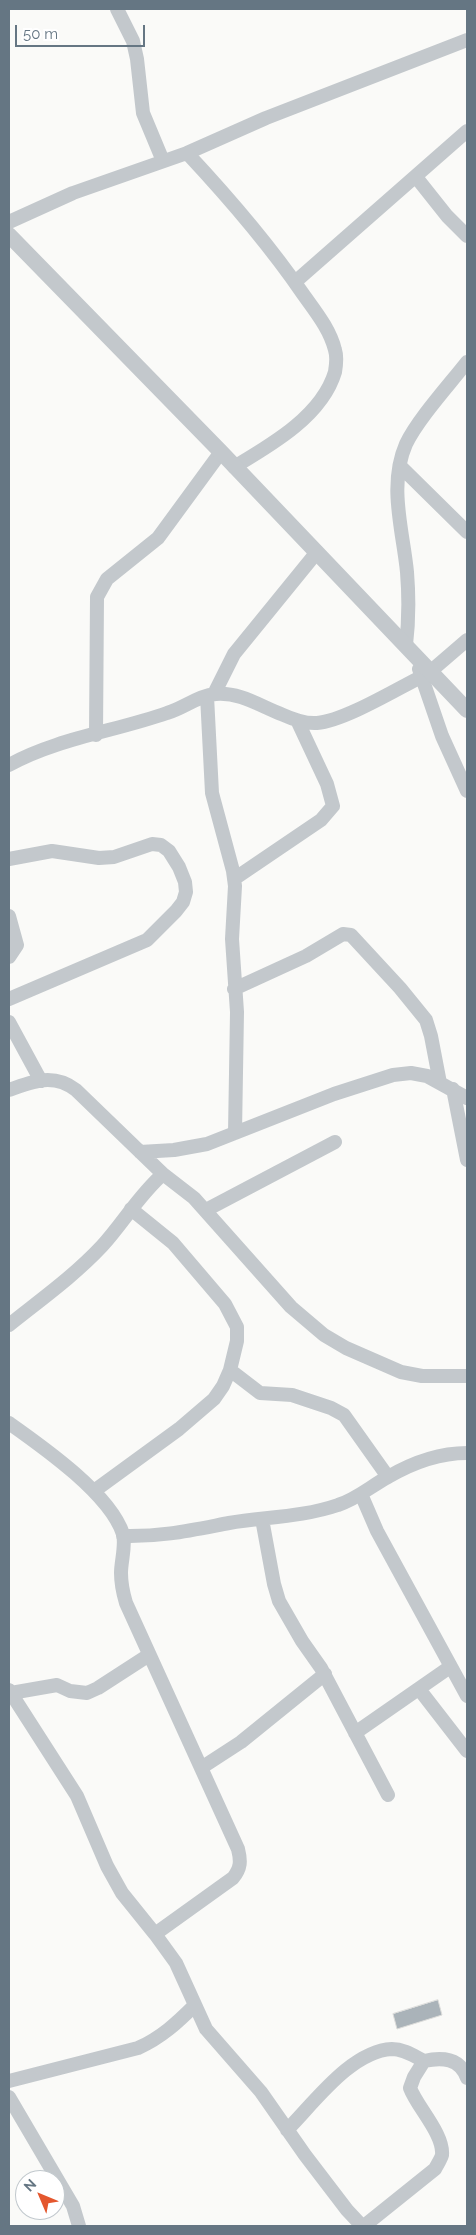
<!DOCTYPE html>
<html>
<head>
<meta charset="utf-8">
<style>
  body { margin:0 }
  #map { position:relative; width:476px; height:2235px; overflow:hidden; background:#fafaf8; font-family:Raleway,sans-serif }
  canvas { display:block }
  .frame { position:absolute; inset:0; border:10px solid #657683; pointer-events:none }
  .north { position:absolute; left:15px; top:2170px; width:50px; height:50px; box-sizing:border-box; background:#fff; border:1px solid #c1c8cd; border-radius:50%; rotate:315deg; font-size:14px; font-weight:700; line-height:20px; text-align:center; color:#657683 }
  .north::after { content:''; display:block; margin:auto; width:18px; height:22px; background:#e4572e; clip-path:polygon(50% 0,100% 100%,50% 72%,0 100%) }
  .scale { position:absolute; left:15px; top:25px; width:130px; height:22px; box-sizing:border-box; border:2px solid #657683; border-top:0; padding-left:6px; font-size:15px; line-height:18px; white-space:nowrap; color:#657683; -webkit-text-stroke:4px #fff; paint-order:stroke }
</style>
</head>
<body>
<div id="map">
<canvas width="476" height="2235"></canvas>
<div class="frame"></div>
<div class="north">N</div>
<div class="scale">50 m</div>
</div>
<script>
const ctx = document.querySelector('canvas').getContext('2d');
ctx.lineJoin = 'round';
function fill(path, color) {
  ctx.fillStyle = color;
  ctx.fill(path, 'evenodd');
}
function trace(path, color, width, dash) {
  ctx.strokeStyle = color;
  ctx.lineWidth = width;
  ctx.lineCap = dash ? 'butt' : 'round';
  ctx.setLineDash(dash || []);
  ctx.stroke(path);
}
const building = new Path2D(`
  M438,2000l4,15 -45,14 -4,-15z`);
fill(building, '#aab3b9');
trace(building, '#dcdcda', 1);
trace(new Path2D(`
  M117,9l16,32 4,18 6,54 20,48
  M187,153c42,45 81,90 116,141 12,17 27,35 32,56 2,6 1,16 0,22 -13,44 -64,73 -101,95
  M416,177l31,39 20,20
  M9,222l64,-29 114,-40 79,-35 201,-78
  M295,282l172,-151
  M400,466l67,66
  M406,645c3,-25 3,-48 1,-73 -4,-41 -19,-87 -1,-128 12,-25 43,-59 61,-82
  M419,669l23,67 25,55
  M431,671l36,-31
  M214,694l20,-40 83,-102
  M207,696l5,97 21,78 2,15 -3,53 5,73 -2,121
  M96,735l1,-138 10,-18 51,-41 63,-86
  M9,765c46,-26 107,-34 158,-52 17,-5 32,-18 49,-19 24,-2 44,12 65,20 11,5 24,10 36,9 27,-2 78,-33 104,-46
  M9,859l43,-8 47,7 15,-1 38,-13 9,1 8,6 10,16 6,15 1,10 -3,10 -7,9 -29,29 -138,59
  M234,879l87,-59 12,-14 -6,-22 -30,-64
  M9,916l8,29 -8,12
  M234,989l72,-33 37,-22 8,1 49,53 26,32 5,16 9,47
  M9,1022l32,59
  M453,1089l14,71
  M9,1090c24,-9 45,-17 67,0l87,84 31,24 97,109 33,28 22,13 55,24 21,4h45
  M140,1152l34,-2 33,-6 127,-50 59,-19 18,-2 16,3 40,22
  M206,1210l129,-68
  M9,1325c31,-25 65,-49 93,-79 21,-23 37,-51 61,-72
  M230,1370l30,23 32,2 39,13 13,7 44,62
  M9,1423c34,24 101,71 114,111 3,12 -2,27 -2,39 0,10 2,20 5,30l112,246c3,12 3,19 -5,29l-78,56
  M94,1491l85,-62 35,-30 9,-13 7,-16 7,-29v-14l-12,-23 -52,-61 -42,-34
  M361,1494l16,37 90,165
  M262,1519l12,65 5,17 23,40 19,27 67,127
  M123,1536c39,1 69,-6 106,-13 36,-6 74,-6 109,-18 19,-6 33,-19 50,-28 24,-14 52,-24 79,-24
  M419,1689l48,62
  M9,1690l68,106 30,70 15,27 33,41 21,29 30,66 55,63 44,63 42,55 15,16
  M11,1693l46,-8 13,6 17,2 11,-5 51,-33
  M355,1733l95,-66
  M201,1768l40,-26 84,-68
  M9,2081l129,-33c23,-10 40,-26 57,-43
  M9,2097l64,109 6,20
  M287,2130c27,-27 64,-79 105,-81 12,0 22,7 32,12
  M364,2226l71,-57c2,-4 6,-10 7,-14 2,-21 -25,-48 -32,-67l4,-11 10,-16c18,-4 36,-3 43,17`), '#c3c8cc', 14);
trace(new Path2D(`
  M9,235l212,217 246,258`), '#c3c8cc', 16);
</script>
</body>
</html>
